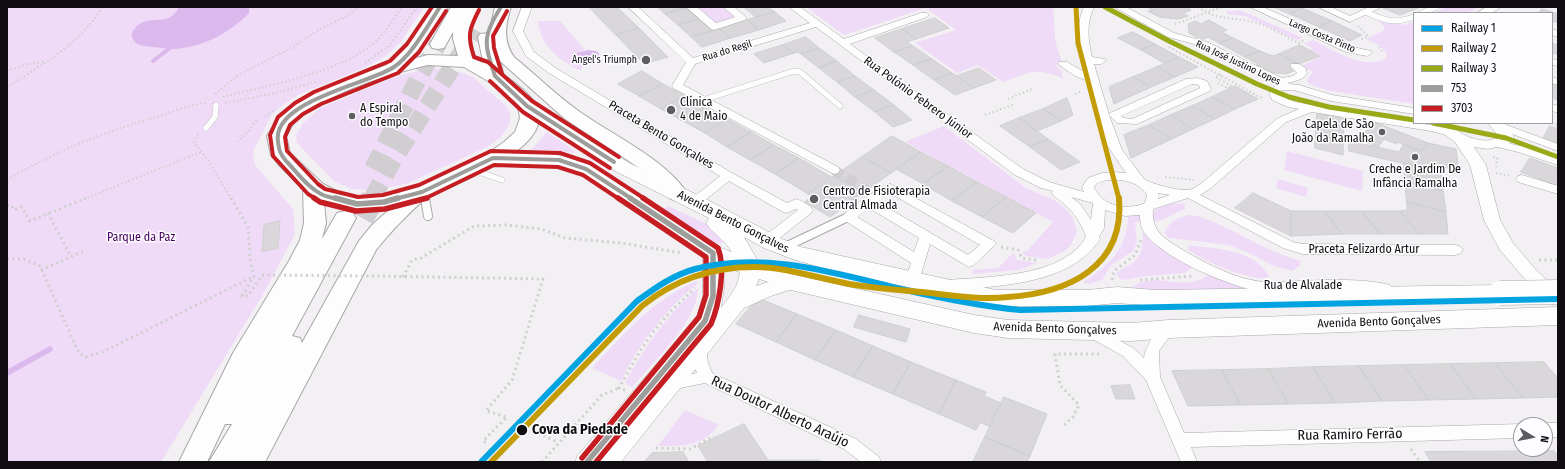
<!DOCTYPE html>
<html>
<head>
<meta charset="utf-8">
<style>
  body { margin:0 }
  #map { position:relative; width:1565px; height:469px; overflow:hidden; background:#f2f0f3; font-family:"Fira Sans Condensed",sans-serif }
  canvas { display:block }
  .frame { position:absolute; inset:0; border:8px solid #0f0d0f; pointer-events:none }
  .legend { position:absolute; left:1413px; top:12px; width:140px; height:112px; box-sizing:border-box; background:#fefdff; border:1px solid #9e9d9f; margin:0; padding:5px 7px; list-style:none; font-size:12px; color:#0f0d0f }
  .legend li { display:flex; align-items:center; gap:8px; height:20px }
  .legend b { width:20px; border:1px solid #9e9d9f }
  .north { position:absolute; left:1513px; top:417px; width:40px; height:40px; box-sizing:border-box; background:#fefdff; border:1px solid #9e9d9f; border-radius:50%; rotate:100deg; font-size:11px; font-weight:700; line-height:16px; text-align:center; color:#0f0d0f }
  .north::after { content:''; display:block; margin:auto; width:14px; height:18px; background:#5e5c5f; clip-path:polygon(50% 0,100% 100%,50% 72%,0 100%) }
</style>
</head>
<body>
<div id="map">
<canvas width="1565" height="469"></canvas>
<div class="frame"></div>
<ul class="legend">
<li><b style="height:5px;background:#01a3e1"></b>Railway 1</li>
<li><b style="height:5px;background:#c39c04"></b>Railway 2</li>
<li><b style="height:5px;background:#99a917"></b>Railway 3</li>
<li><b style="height:5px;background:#9d9d9c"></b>753</li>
<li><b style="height:5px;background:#c61d23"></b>3703</li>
</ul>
<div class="north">N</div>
</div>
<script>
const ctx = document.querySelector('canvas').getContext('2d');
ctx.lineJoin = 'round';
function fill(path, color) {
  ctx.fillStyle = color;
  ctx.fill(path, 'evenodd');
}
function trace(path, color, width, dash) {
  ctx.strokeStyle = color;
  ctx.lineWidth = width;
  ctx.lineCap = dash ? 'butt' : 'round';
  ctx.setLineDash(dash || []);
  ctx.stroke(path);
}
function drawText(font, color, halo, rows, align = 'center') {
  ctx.font = font + ' "Fira Sans Condensed",sans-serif';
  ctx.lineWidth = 3;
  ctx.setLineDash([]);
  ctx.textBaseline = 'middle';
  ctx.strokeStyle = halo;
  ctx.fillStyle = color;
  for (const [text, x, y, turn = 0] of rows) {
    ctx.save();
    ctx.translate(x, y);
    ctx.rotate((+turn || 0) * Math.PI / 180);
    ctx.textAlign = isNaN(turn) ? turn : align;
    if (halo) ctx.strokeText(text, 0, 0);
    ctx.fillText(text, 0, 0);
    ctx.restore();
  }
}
fill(new Path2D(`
  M7,7h417l-24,36 -13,12 -21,12 -66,27 -16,10 -12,10 -19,37 2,14 38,44 2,25 -30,57 -104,171h-154z
  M695,7h28l13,11 -21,6z
  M806,7h247c3,22 -1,34 10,56l-8,2 7,6 1,8c-27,-13 -34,-6 -60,3l-25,-17 -21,8 -42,-30 41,-13 -30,-22 -82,27z
  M1447,7h32l-12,6h-33z
  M1240,10l63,28 -6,2 -52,-24 -18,-2v-3h9z
  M538,21h22l25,29 -4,1 -2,10 3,1 -1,9c-21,-10 -41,-25 -43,-50z
  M1383,22l20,3 11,-3v82l-89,-14 -17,-7v-5l5,-6 -12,-6 21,-10 -12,-6 2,-2 -8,-4 9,-4c20,10 49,30 72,19l2,-4c-3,-9 -13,-12 -21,-16l18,-9 1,-3 -5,-4z
  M426,69h22l17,5 8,3 34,30 3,7v9l-9,14 -14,10 -81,37 -32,6 -22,-1 -17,-7 -38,-39 -1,-8 7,-12 17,-15 75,-31z
  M944,126l82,62 28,12 12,9 7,9 4,14 -6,13 -5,5 -18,9 -22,-3 -4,-4 5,-1 26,-29 -148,-80z
  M547,132l28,19 -2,2 -22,-3h-20z
  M1287,151l76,20 -1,20 -78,-21z
  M1278,179l30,9 -2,9 -30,-9z
  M1179,203l6,1v5c-12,4 -22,13 -34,13l-1,-7c8,-9 18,-11 29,-12z
  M668,206l39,18 21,17 -10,3 -7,-4 -47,-31z
  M1128,215h12l1,7h-6l2,21 -4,8 -23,15 -8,14 -13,4 -7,-1c26,-17 46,-34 46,-68z
  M1188,215c17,1 31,10 47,17 21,11 43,23 66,29l-1,4 -8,6 -18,-5 -23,-12 -22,-9 -60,-7 -4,-5c4,-12 11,-14 23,-18z
  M1143,232l11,12 40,22 -9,7 -40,3 -20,4 -5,-1 -4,-5c6,-7 12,-7 18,-12 9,-8 9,-20 9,-30z
  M1189,245c27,4 65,4 80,31l-5,3c-31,-5 -49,-13 -76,-29z
  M1014,252l3,8 20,3 -18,7 -46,4v-4l25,-2z
  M1210,274l48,16 -97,1 -30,-3c3,-2 7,-5 11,-6 25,-7 42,10 68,-8z
  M697,281l1,2c-33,27 -59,60 -77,98l-29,-13c32,-34 61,-69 105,-87z
  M698,288c0,33 -45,74 -66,99l-7,-4c19,-36 42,-68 73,-95z
  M685,410l34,15c-17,22 -37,21 -61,21z`), '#efdbf8');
fill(new Path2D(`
  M179,7h70v6c-19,20 -48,35 -76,36 -7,0 -14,-2 -22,-2 -8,-1 -20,-2 -19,-14 12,-24 36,-2 47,-26z
  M588,50l8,1 3,2v4c-7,6 -16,7 -23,2l1,-6z`), '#dcb9ed');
trace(new Path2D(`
  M153,61l21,-16`), '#dcb9ed', 4);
trace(new Path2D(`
  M7,373l43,-24`), '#dcb9ed', 5.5);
const building = new Path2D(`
  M589,7h28l22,21 -23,7z
  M658,7h27l1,1 -21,6z
  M744,7h24l7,5 -19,5z
  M1147,7h39l5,3 -8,3 5,3 -10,3 -19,-2 -11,-6 4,-1z
  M1274,7h25l3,1 -12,6z
  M1381,7h35l2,1 -18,7z
  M686,8l13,11 -21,6 -13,-11z
  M1302,8l30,13 -13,6 -29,-13z
  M1542,9l16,5v9l-6,-2v-8h-13z
  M775,12l11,9 -27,9 -12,-10z
  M935,18l14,10 -33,11 -14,-10z
  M699,19l14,12 -22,6 -13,-12z
  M747,20l12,10 -28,8 -12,-9z
  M1209,20l18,10 -5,2 11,6 -14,5 -11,-6 -7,3 -12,-7 -1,-9 8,-3 5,3z
  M1332,21l30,14 -12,6 -31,-14z
  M639,28l29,29 -24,7 -28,-29z
  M719,29l12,9 -29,9 -11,-10z
  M902,29l14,10 -9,3 6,4 -19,6 -19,-14z
  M1133,32l22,12 -14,6 -23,-12z
  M806,37l13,11 -18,6 -3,-2 -4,1 -11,-8z
  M1233,38l27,13 -15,6 -26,-14z
  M1552,43l6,2v6l-2,3 -4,-1z
  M1155,44l24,13 -15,6 -23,-13z
  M783,45l11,8 -30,10 -10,-9z
  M1300,45l20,11 -21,8 -20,-10z
  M913,46l19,13 -19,6 -19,-13z
  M819,48l18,13 -18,7 -18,-14z
  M1260,51l13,5 6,-2 20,10 -7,4 4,2 -10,4 -18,-2 -13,-6 3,-2 -13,-7z
  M1179,57l19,10 -23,10 -18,-10z
  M932,59l20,14 -18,7 -21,-15z
  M837,61l18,15 -18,6 -18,-14z
  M1157,67l18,10 -24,10 -18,-10z
  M979,68l17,12 -22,8 -17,-12z
  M642,71l21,13 -24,12 -21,-12z
  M952,73l5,3 17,12 -19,7 -21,-15z
  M855,76l19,14 -19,7 -18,-15z
  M1133,77l18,10 -37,17 -5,-17z
  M663,84l22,12 -24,13 -22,-13z
  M1552,84l6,2v14l-6,-2z
  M1235,86l23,13 -23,10 -23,-12z
  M874,90l20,15 -19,7 -20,-15z
  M685,96l20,11 -24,13 -20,-11z
  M1212,97l23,12 -20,10 -23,-13z
  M1067,98l6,17 -12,6 -18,-12z
  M894,105l18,15 -19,7 -18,-15z
  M1192,106l23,13 -22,10 -22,-14z
  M705,107l22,12 -22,14 -24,-13z
  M1043,109l18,12 -24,10 -18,-13z
  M1317,113l27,6 -1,36 -28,-7z
  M1171,115l22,14 -21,10 -23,-14z
  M1019,118l18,13 11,8 -18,8 -30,-21z
  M727,119l24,13 -24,15 -22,-14z
  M1374,122l54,21 -7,8 -24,-9 -1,2 -12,-5 -6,8 -19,-8z
  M1149,125l23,14 -41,19 -7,-23z
  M1550,126l8,3v15l-15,-5z
  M751,132l23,13 -24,15 -23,-13z
  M892,136l29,16 -30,21 -29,-16z
  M1048,139l32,23 -19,8 -31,-23z
  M1349,141l50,11 5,-8 17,7 7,-8 28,6 3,22 -15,-4 -1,-3 -4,-1 2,9 -92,-21z
  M774,145l25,13 -24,16 -25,-14z
  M921,152l27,14 -25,18 -27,-15z
  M862,157l29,16 -27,19 -30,-16z
  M799,158l32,19 -23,17 -33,-20z
  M1530,158l28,10v18l-37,-14z
  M1404,163l37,9 2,19 -38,-9z
  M948,166l29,16 -25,19 -29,-17z
  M834,176l30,16 -34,25 -25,-15 6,-6 -3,-2z
  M977,182l29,15 -24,20 -30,-16z
  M1405,182l38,9 3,21 -39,-10z
  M1253,193l38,18v25l-56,-28z
  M1006,197l30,16 -23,20 -31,-16z
  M1407,202l39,10 2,22h-29l-19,-23 7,-1z
  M1291,211h34l17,23 -51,2z
  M1325,211h37l18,23h-38z
  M1362,211h38l19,23h-39z
  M280,221l-2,27 -16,4 2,-27z
  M758,298l39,16 -21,28 -40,-18z
  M797,314l39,16 -21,30 -39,-18z
  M859,315l51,14 -4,13 -52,-15z
  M836,330l37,16 -20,31 -38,-17z
  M873,346l38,16 -18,32 -40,-17z
  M911,362l45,18 -17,34 -46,-20z
  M1544,362l14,16v19l-35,1 -28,-35z
  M1495,363l28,35 -47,1 -26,-35z
  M1450,364l26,35 -47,1 -25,-35z
  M1404,365l25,35 -47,1 -23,-35z
  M1359,366l23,35 -47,2 -22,-36z
  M1313,367l22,36 -47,1 -20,-35z
  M1268,369l20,35 -48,1 -18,-35z
  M1222,370l18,35 -52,1 -16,-35z
  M956,380l30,12 -2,4 17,7 -11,24 -10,-5 -4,8 -37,-16z
  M1130,385l5,14h-19l-5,-13z
  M1004,397l43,17 -17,42 -45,-19z
  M744,424l24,36 -1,2h-59l-10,-16z
  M985,437l45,19 -3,6h-54z
  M1554,451l4,5v6h-127l-6,-10z
  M683,452l6,10h-45l8,-9z
  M768,460h52v2h-53z`);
fill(building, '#d9d7d9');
trace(building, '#cfced0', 1);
trace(new Path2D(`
  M834,170l33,20`), '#d0ced1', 10, [10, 5.5]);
trace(new Path2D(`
  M373,169l48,-96 17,-29
  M372,199l20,-37 84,-132`), '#d0ced1', 18, [18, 9]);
trace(new Path2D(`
  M362,218l11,-20`), '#d0ced1', 24, [24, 12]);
const serviceFar1 = new Path2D(`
  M1366,12c19,9 28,12 48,5
  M1422,13l14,-6
  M703,100l91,-29 6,1 40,34
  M206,128l9,-11 1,-12
  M471,173h11l20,7
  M425,199l3,-8`);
const service = new Path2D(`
  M425,198l3,18
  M785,247l63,-30`);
const minor = new Path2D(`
  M522,7h10l-9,24 11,21 23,17 175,104 55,30 9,-4c6,2 14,6 17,11l-2,3 -39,31 -5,1 -5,-1 -2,-3 2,-3 36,-28 -2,-1 -9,4 -4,-1 -54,-31 -30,24h-8l-2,-3 2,-3 29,-23 -171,-103 -23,-17 -13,-25z
  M628,7h10l55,51 117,-35 -21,-16h11l44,32 77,-26h6l2,2 -2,2 -77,27 173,125 26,13 35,10 -2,-5 6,-9 14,-5 11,-1 13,1 -19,-28 -19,-64 -13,-5 -17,-12 1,-2h8l19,11c-6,-22 -12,-45 -2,-66h10c-8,17 -6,33 -2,50l13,2 1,2 -5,3h-7l15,51 1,-2 76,-34 11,-1 10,3 4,8 -1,2 -73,33 -20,-1 -8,-8 13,35 22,29c8,5 39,14 48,10 3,-1 7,-4 11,-7l75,-64 21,-9 -11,-2 -16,-7 -3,-8 8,-8 -4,-3 -72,-35 -33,-9 -54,-30h12l48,26 33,9 75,36 11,-2 4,-3 -7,-7 1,-2h8l7,4 1,6c-5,6 -12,7 -19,9l1,1 10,1 33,10 82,13v6l-83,-13 -37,-11h-12l-3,3 2,3 14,6 119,20v1l18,2 25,7 2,2 -2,2 -4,1 -22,-6 -119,-19 -26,10 -75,66 -11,7 93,47 9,2 154,1 5,2 2,3 -2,3 -5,2 -154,-1 -19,-6 -95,-50 -35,11c-2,23 12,30 30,41 24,14 54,30 82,32 11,1 22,-1 33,-1 28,-1 66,-3 92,4l2,4 -2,4 -5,1c-28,-3 -57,-3 -86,-3 -12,0 -24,3 -36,1 -33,-5 -96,-32 -117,-57 -5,-6 -6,-13 -6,-20l-15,1 -20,-6 -1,18 -5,9 1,2c-29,46 -102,47 -151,51l-5,-2 -2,-3 2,-3c11,-4 23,-3 34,-4 34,-3 89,-7 108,-41 -6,-18 -16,-30 -32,-41l-2,-3 1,-2 -12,-3 -26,-13 -199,-148 -121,37 -12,21 155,82 2,3 -2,3 -4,1 -161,-86 -1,-2 14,-24zM1192,84l7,1 1,3 -68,31 -8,-1 -3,-2zM1107,180c15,-1 31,1 40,15l-2,8c-17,8 -43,4 -51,-16l3,-4zM1158,193l12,2 -12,4zM1071,197l22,6 -2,17 -11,-16z
  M686,7h11l19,16 19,-6 -12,-10h11l13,11 -2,2 -31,10 -3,-1z
  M1250,7h13l90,40 18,4 1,2 -5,3 -21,-4z
  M1318,7h13l19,9 19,-9h13l-32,15z
  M1552,29l6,2v6l-6,-2z
  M1552,59l6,1v6l-6,-1z
  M1552,77l6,2v6l-6,-2z
  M1552,104l6,2v7l-6,-2z
  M1499,123l5,1 54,20v7l-62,-23 -2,-2z
  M1498,141l27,6 33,10v8l-40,-13 -24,-6 -2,-2 2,-2z
  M1522,175l36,11v8l-40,-12 -2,-3 2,-3z
  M890,184l104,57 2,3 -22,21 -5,2 -39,-23 -11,37 -2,3 -5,2 -5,-2 -2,-3 6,-18 -67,-43 -2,-3c4,-7 39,-31 48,-33zM890,193l90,52 -12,10 -90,-53zM869,208l50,30 -5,14 -57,-35z
  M1168,324l5,1 2,4 -16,22 1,26 24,56 337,-9 2,1h-2v13l-330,9 6,15h-16l-35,-82 -23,-24 -36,-20 -2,-4 2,-4 5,-1 5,1 36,20 11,10c1,-11 13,-31 24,-34z
  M699,342l5,2 2,4 2,15 4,10 144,66 23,18 2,5h-20l-17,-13 -139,-66 -35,7 -5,-2 -3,-4 3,-4 32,-7c-4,-9 -8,-20 -3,-29z
  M1545,423h13v14h-13v-12h-5z`);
const tertiary = new Path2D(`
  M1486,7h15l-9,6h-15z
  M1434,123h15c11,13 35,23 50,14l-11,-14h16l6,6 4,8 -5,7 -21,5 -14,-2 12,18 14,55 13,23 23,27 22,21v11l-5,2 -6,-2 -23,-24 -24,-28 -16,-30 -14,-55 -15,-23 -14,-10z`);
const secondary = new Path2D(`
  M713,246l7,2 3,5 1,35 -3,20c6,-8 14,-17 17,-27 2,-6 1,-12 5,-18l7,-2 7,2c4,7 3,16 -1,23l35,-11 7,2 3,5 -3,5 -27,9 -27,12 -123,154h-46l3,-7 119,-138 6,-21v-43l3,-5z`);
const primary = new Path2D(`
  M527,101l6,1 96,61 73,34 78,41 21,9 195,43h91l30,-3 39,3 344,-5 8,2 3,6 -3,6 -8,2 -344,5 -39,-3 -30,3h-91l-162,-35 -39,-11 -31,-12 -20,-11 14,24 37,14 179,40 34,5 124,3 36,-3 390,-13v18l-390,13 -36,3 -124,-3 -34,-5 -183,-43 -49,-17 -37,-15 -126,-85 -27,-7 -59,-2 -7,-2 -2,-4 2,-4 7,-2 47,1 23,3 30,9 128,83 11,4c-7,-12 -19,-18 -26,-29l3,-5 -94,-47 -94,-61 -3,-4 3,-4z`);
const trunk = new Path2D(`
  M432,7h16l-26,41 -10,11 16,-4 30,1 -5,-17v-7l-9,16 -6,1 -6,-1 -2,-4 21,-37h30c-13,24 -14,27 -5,53 17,6 46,26 57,40 31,42 -63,77 -89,90 -5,2 -13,4 -17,7 -18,16 -36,34 -51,53l-111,212h-56l23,-38h-7l-18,38h-28l54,-109 56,-92 11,-21 4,-17 -1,-34 -25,-25 -7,-9 -4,-19 13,-20 20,-15 26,-14 61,-22 23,-24zM428,65l36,2 24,14 30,25 2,12 -5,14 -11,10 -13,9 -72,34 -21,8 -35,4 -19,-2 -21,-11 -33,-31 -4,-17c3,-4 5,-10 8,-13 26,-28 97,-50 134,-58zM324,203l34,8 33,-3 -19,17 -13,16 -57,102 -2,-5 -8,-2 64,-118 -3,-5 -8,-2 -8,2 -15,26 4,-16z`);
const motorway = new Path2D(`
  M495,7h16c-6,18 -8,34 3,50 22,18 43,39 66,55 34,24 85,47 108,82l-3,5 -7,2 -7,-2 -21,-24 -85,-56 -65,-58 4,15 -3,4 -6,1 -6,-1 -3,-4 -8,-39 2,-3 9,-1z`);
trace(serviceFar1, '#a9a7a9', 6);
trace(service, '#a9a7a9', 10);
trace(minor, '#a9a7a9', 1);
trace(tertiary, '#a9a7a9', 1);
trace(secondary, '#a9a7a9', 1);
trace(primary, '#a9a7a9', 1);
trace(trunk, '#a9a7a9', 2);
trace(motorway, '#a9a7a9', 2);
trace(new Path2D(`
  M1198,7c17,13 36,10 56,15 16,4 30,14 45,21l5,-3
  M1175,24l47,-17
  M1358,26l10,10 -6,3 3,1
  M1169,47l94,52
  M1379,47l5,6
  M365,63l24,-17 28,-39
  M7,71l20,-7 17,-2
  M1218,83l9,5 5,-2 -17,-9 6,-2
  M7,87c31,-19 78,-47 95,-80
  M215,94l23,-19 55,-28 27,-18 27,-13 12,-9
  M1075,94l7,-3
  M223,97c45,-12 116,-24 151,-54 11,-9 19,-24 28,-36
  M1008,99l24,-10
  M225,103l46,-9 45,-12
  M985,115l30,-11
  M265,116l8,-5
  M1552,123l6,2
  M198,134l-4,9 14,17 23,39
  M237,142l12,-11 9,-13
  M1493,157l4,1 -1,11
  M1496,173l15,3
  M1165,177l29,3
  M7,180c49,-30 101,-49 156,-65 14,-5 28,-11 44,-12
  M84,199l117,-47`), '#cfcfcf', 2, [1.5, 2.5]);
trace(new Path2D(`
  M231,198l17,29 2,32 4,17 -12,20h6l14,-21
  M7,205h4l3,5 8,-3 8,14 56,-23
  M48,213l23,44
  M1001,247l17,3 4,8 15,2
  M7,259h17l16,7 39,87 7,4 19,-6 149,-75
  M1539,260h19
  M41,270l45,-20
  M372,276l171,3 -31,101 -26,31 21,6 -24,24 6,3
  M403,277l9,-17 9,-2 53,-32 32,-1 35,4 24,9 56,5 61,10
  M1112,280l2,-9 21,-16 6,-15
  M1140,280l53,-4
  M625,390l-6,-2 21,-37 14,-20 16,-19 25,-24
  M1064,425l9,-8 6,-12 -19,-20 -5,-31h46
  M534,430l24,13
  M656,448l34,1 24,-13
  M1411,449l9,13
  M542,462l60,-67 17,-7`), '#cfcfcf', 3, [2, 3.5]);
trace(serviceFar1, '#fdfdfd', 5.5);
trace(service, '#fdfdfd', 8);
fill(minor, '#fdfdfd');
fill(tertiary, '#fdfdfd');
fill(secondary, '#fdfdfd');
fill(primary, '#fdfdfd');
fill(trunk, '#fdfdfd');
fill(motorway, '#fdfdfd');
const primaryBridge = new Path2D(`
  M1500,293l58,-1`);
trace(primaryBridge, '#a9a7a9', 25, []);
trace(new Path2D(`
  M262,275l108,1`), '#cfcfcf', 3, [2, 3.5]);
trace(primaryBridge, '#fdfdfd', 24);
trace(new Path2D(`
  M495,76l32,30 87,56
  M495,76c-11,-33 -13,-39 6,-69
  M338,199c-5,-1 -12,-2 -17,-5 -14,-7 -24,-22 -35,-33 -6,-7 -7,-11 -8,-19 -7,-41 91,-58 116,-75 18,-12 34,-42 46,-60
  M395,199l27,-7 71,-34 66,2 27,9 46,30`), '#9d9d9c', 4);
trace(new Path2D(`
  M335,198l22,6 27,-2 14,-4
  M587,462l118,-141 8,-25v-43l-83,-55`), '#9d9d9c', 5.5);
trace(new Path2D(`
  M502,74l-8,-26 -1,-12 14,-25
  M490,81l33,31 87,56
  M316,199l-8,-5 -35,-38 -3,-21 8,-18 17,-14 19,-11 76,-31 17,-17 25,-37
  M424,199l70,-34 64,2 25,8 36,24`), '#c61d23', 4);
trace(new Path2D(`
  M314,198l6,4 36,9 29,-2 42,-11
  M582,458l117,-141 7,-22v-38l-88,-59`), '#c61d23', 5.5);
trace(new Path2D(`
  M479,10c-10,19 -12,26 -5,47l14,5 44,39 87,56
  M446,11l-27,41 -21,21 -77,31 -18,10 -13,11 -5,12 2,14 31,33 7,5 33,8 25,-2 36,-10 72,-34 69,2 30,10 55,36`), '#c61d23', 4);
trace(new Path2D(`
  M596,462l115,-138c8,-19 15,-56 7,-76l-75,-50`), '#c61d23', 5.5);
trace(new Path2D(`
  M481,462l156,-161c18,-13 36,-26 58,-32 69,-18 139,4 206,20 39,9 79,17 119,21l538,-11`), '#01a3e1', 6);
trace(new Path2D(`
  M1076,7l2,36 41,156`), '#c39c04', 5);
trace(new Path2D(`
  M491,462l151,-156c32,-26 70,-39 112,-39 32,0 63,11 95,17 24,4 48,6 72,8 29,3 58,8 87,5 60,-4 117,-30 111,-99`), '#c39c04', 6);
trace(new Path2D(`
  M1105,7l64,34 88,43 32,13 40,10 85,13
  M1433,123l73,15 52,19`), '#99a917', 5);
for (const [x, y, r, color] of [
  [646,60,5,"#5e5c5f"],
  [671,110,5,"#5e5c5f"],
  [352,116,4,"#5e5c5f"],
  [1382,132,4,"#5e5c5f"],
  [1415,157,4,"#5e5c5f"],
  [814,199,5,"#5e5c5f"],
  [522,430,6,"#0f0d0f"]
]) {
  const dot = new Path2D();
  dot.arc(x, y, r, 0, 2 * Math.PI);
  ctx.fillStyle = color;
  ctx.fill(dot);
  trace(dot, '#fefdff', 1.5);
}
drawText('10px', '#0f0d0f', '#fefdff', [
  ["Largo Costa Pinto",1322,36,23],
  ["Rua do Regil",727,51,-17],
  ["Rua José Justino Lopes",1238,63,25]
]);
drawText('10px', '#0f0d0f', '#fefdff', [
  ["Angel's Triumph",637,60]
], 'right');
drawText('12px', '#0f0d0f', '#fefdff', [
  ["Rua Polónio Febrero Júnior",918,98,36],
  ["Praceta Bento Gonçalves",661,135,31],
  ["Avenida Bento Gonçalves",733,222,27],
  ["Praceta Felizardo Artur",1364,250],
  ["Rua de Alvalade",1303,286],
  ["Avenida Bento Gonçalves",1379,322,-2],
  ["Avenida Bento Gonçalves",1055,329,2]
]);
drawText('12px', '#0f0d0f', '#fefdff', [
  ["Clínica",680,103],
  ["4 de Maio",680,117],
  ["A Espiral",360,109],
  ["do Tempo",360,123],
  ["Capela de São",1374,125,"right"],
  ["João da Ramalha",1374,139,"right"],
  ["Creche e Jardim De",1415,170,"center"],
  ["Infância Ramalha",1415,184,"center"],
  ["Centro de Fisioterapia",823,192],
  ["Central Almada",823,206]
], 'left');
drawText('12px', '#46025d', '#fefdff', [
  ["Parque da Paz",141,238]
]);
drawText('14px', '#0f0d0f', '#fefdff', [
  ["Rua Doutor Alberto Araújo",780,412,25],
  ["Rua Ramiro Ferrão",1350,435,-1]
]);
drawText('bold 14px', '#0f0d0f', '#fefdff', [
  ["Cova da Piedade",532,430]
], 'left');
</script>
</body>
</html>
